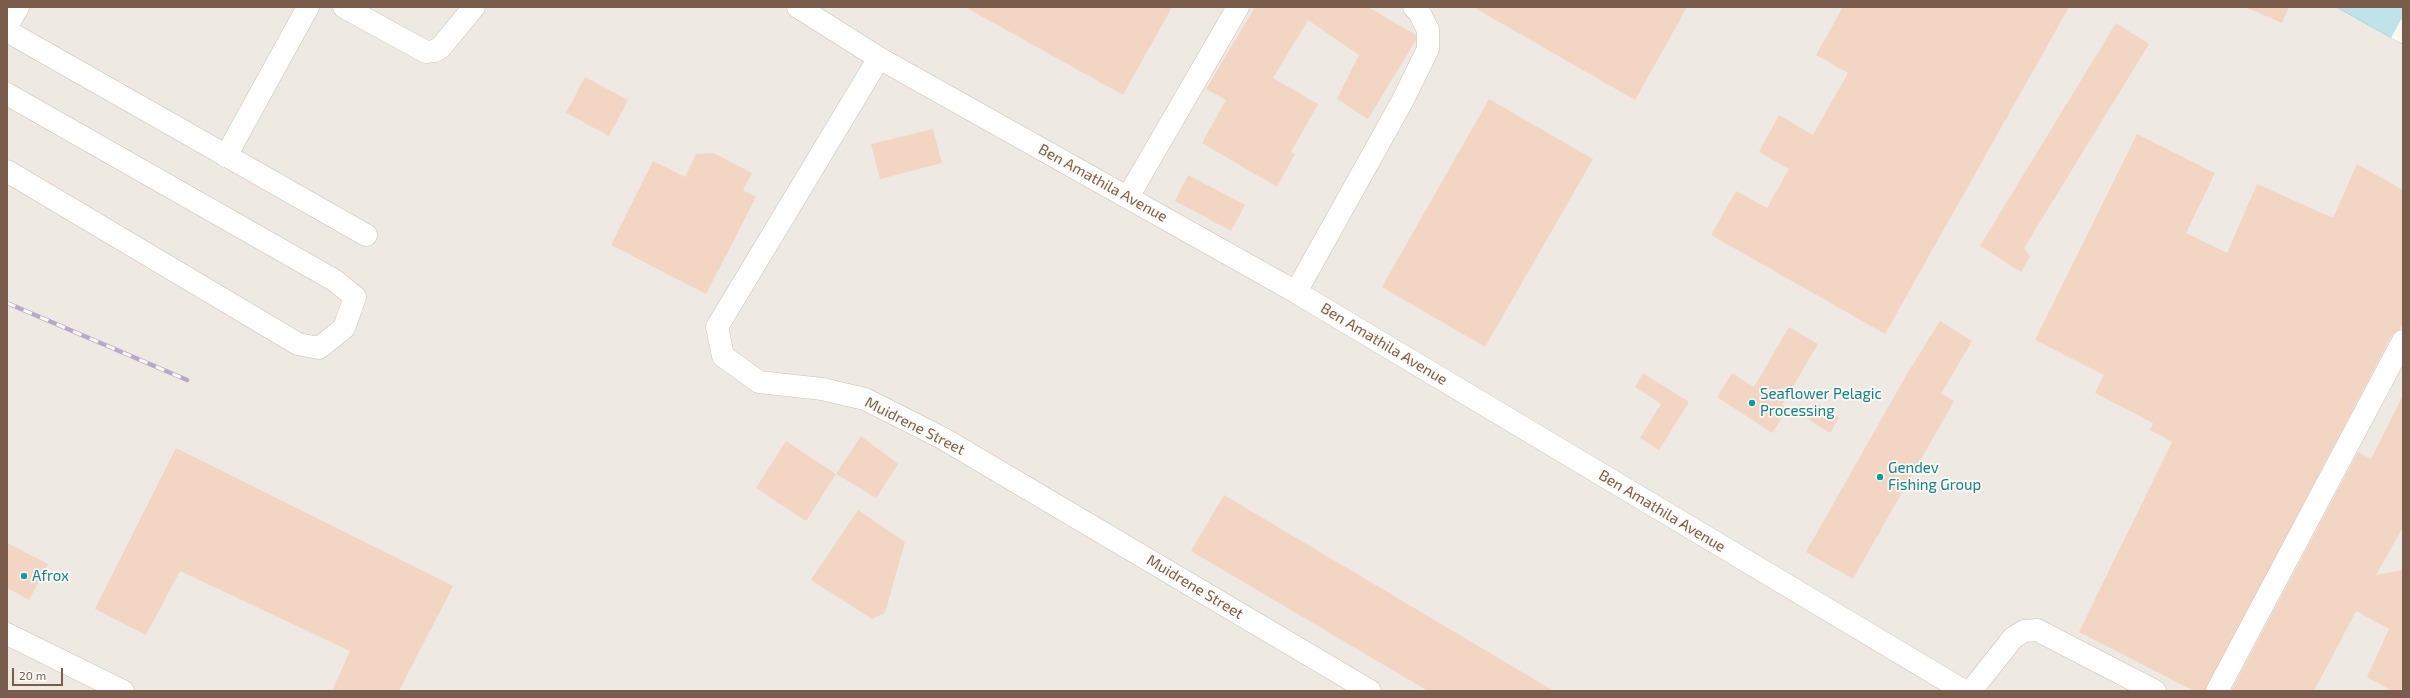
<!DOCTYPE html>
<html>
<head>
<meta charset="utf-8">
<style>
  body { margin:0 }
  #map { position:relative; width:2410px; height:698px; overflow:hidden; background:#fdf6ec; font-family:"Exo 2",sans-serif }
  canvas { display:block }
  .frame { position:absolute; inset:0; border:8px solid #7a5c4d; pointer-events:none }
  .scale { position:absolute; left:12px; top:668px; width:51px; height:18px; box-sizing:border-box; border:2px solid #7a5c4d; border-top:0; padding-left:5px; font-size:12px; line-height:14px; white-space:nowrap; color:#7a5c4d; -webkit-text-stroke:3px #fffaf3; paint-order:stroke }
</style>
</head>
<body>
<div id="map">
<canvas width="2410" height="698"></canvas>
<div class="frame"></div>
<div class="scale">20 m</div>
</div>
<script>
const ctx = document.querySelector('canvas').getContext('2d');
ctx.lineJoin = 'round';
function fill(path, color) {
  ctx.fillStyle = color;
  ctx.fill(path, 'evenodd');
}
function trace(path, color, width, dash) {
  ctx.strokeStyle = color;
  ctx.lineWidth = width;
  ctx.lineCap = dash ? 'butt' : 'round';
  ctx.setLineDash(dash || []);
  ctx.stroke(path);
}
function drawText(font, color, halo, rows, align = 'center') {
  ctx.font = font + ' "Exo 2",sans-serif';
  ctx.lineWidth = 3.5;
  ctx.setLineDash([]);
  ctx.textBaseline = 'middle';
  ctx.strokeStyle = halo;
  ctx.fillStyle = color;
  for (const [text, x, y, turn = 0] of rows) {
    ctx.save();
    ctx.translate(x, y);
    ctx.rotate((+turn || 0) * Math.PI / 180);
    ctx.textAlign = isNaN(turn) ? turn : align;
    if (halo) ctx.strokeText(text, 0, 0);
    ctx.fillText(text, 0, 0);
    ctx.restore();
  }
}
fill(new Path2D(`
  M7,7h2330l66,37v647h-2396z`), '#efe9e4');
const water = new Path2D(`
  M2337,7h66v37z`);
fill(water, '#bfe3e8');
trace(water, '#a5d3da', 1);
fill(new Path2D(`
  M2403,16v28l-12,-6z`), '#fdf6ec');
fill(new Path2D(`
  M965,7h207l-49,88z
  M1255,7h113l48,28v5l-48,79 -31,-20 22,-44 -51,-35 -35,58 45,26 -27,48 4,2 -18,33 -75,-44 24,-43 -20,-11z
  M1473,7h214l-52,93z
  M1843,7h226l-184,327 -174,-99 25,-44 31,17 22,-39 -30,-17 20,-37 34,20 35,-62 -32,-18z
  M2245,7h44l-7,16z
  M2116,23l33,21 -125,204 6,9 -9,15 -41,-26z
  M585,77l43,23 -19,36 -43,-23z
  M1489,99l104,60 -108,188 -103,-60z
  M933,129l9,34 -62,16 -9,-35z
  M2137,134l78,39 -29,60 41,20 30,-69 76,34 24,-54 46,26v133l-3,6 -8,6 -187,356h-11l-115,-59 93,-190 -22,-12 3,-7 -58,-30 9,-18 -69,-35z
  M714,153l38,20 -9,17 13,7 -50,97 -95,-49 42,-84 32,16 11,-23z
  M1188,175l57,30 -14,26 -56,-30z
  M1940,321l32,20 -31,53 13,7 -101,178 -47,-27 101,-178z
  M1789,327l29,17 -36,61 6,4 -16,24 -55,-36 15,-24 22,14z
  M1643,373l46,29 -30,48 -19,-12 21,-34 -26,-17z
  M2403,395v132l-27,48 27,-5v121h-11l-25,-14 22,-48 -33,-18 -42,80h-83l127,-239 13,7z
  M1815,402l24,16 -9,15 -25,-16z
  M861,436l37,28 -22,34 -40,-24z
  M786,441l50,33 -30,47 -50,-33z
  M176,448l277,138 -54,105h-67l18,-40 -170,-80 -34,64 -51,-26z
  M1224,495l330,196h-126l-237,-140z
  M858,510l47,32 -20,71 -13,6 -61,-39z
  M7,543l41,21 -19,36 -22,-12z`), '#f3d5c3');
const minor = new Path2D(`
  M344,7l82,45 9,-1 6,-4 33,-40
  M798,7l81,51 417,234 668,399
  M7,26l11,-19
  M7,31l359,204
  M879,58l-162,269 6,29 36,26 63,7 43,10 79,40 426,252
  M7,94l327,186 21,17 -11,31 -25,20 -21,-4 -291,-173
  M226,156l82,-149
  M1128,197l110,-190
  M1296,292l107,-192 25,-51v-19l-9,-18 -5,-5
  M7,634l116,57
  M1971,691l42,-53 11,-7 13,-1 118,61
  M2217,691l186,-350`);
trace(minor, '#d1beb0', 23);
trace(minor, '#fff', 22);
const rail = new Path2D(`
  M7,303l180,77`);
trace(rail, '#b9a8c9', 4.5);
trace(rail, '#fffaf3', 3, [9]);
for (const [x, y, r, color] of [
  [1752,403,4,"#0f9aa8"],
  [1880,477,4,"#0f9aa8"],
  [24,576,4,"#0f9aa8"]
]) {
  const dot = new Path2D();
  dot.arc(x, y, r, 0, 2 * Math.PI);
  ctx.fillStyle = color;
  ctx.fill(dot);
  trace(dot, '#fffaf3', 1.5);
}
drawText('15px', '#7a5c4d', '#fffaf3', [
  ["Ben Amathila Avenue",1103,183,29],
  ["Ben Amathila Avenue",1384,344,31],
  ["Muidrene Street",915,426,27],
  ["Ben Amathila Avenue",1662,511,31],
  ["Muidrene Street",1195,587,31]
]);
drawText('15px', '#0d838f', '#fffaf3', [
  ["Seaflower Pelagic",1760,394],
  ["Processing",1760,411],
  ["Gendev",1888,468],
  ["Fishing Group",1888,485],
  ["Afrox",32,576]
], 'left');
</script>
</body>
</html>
